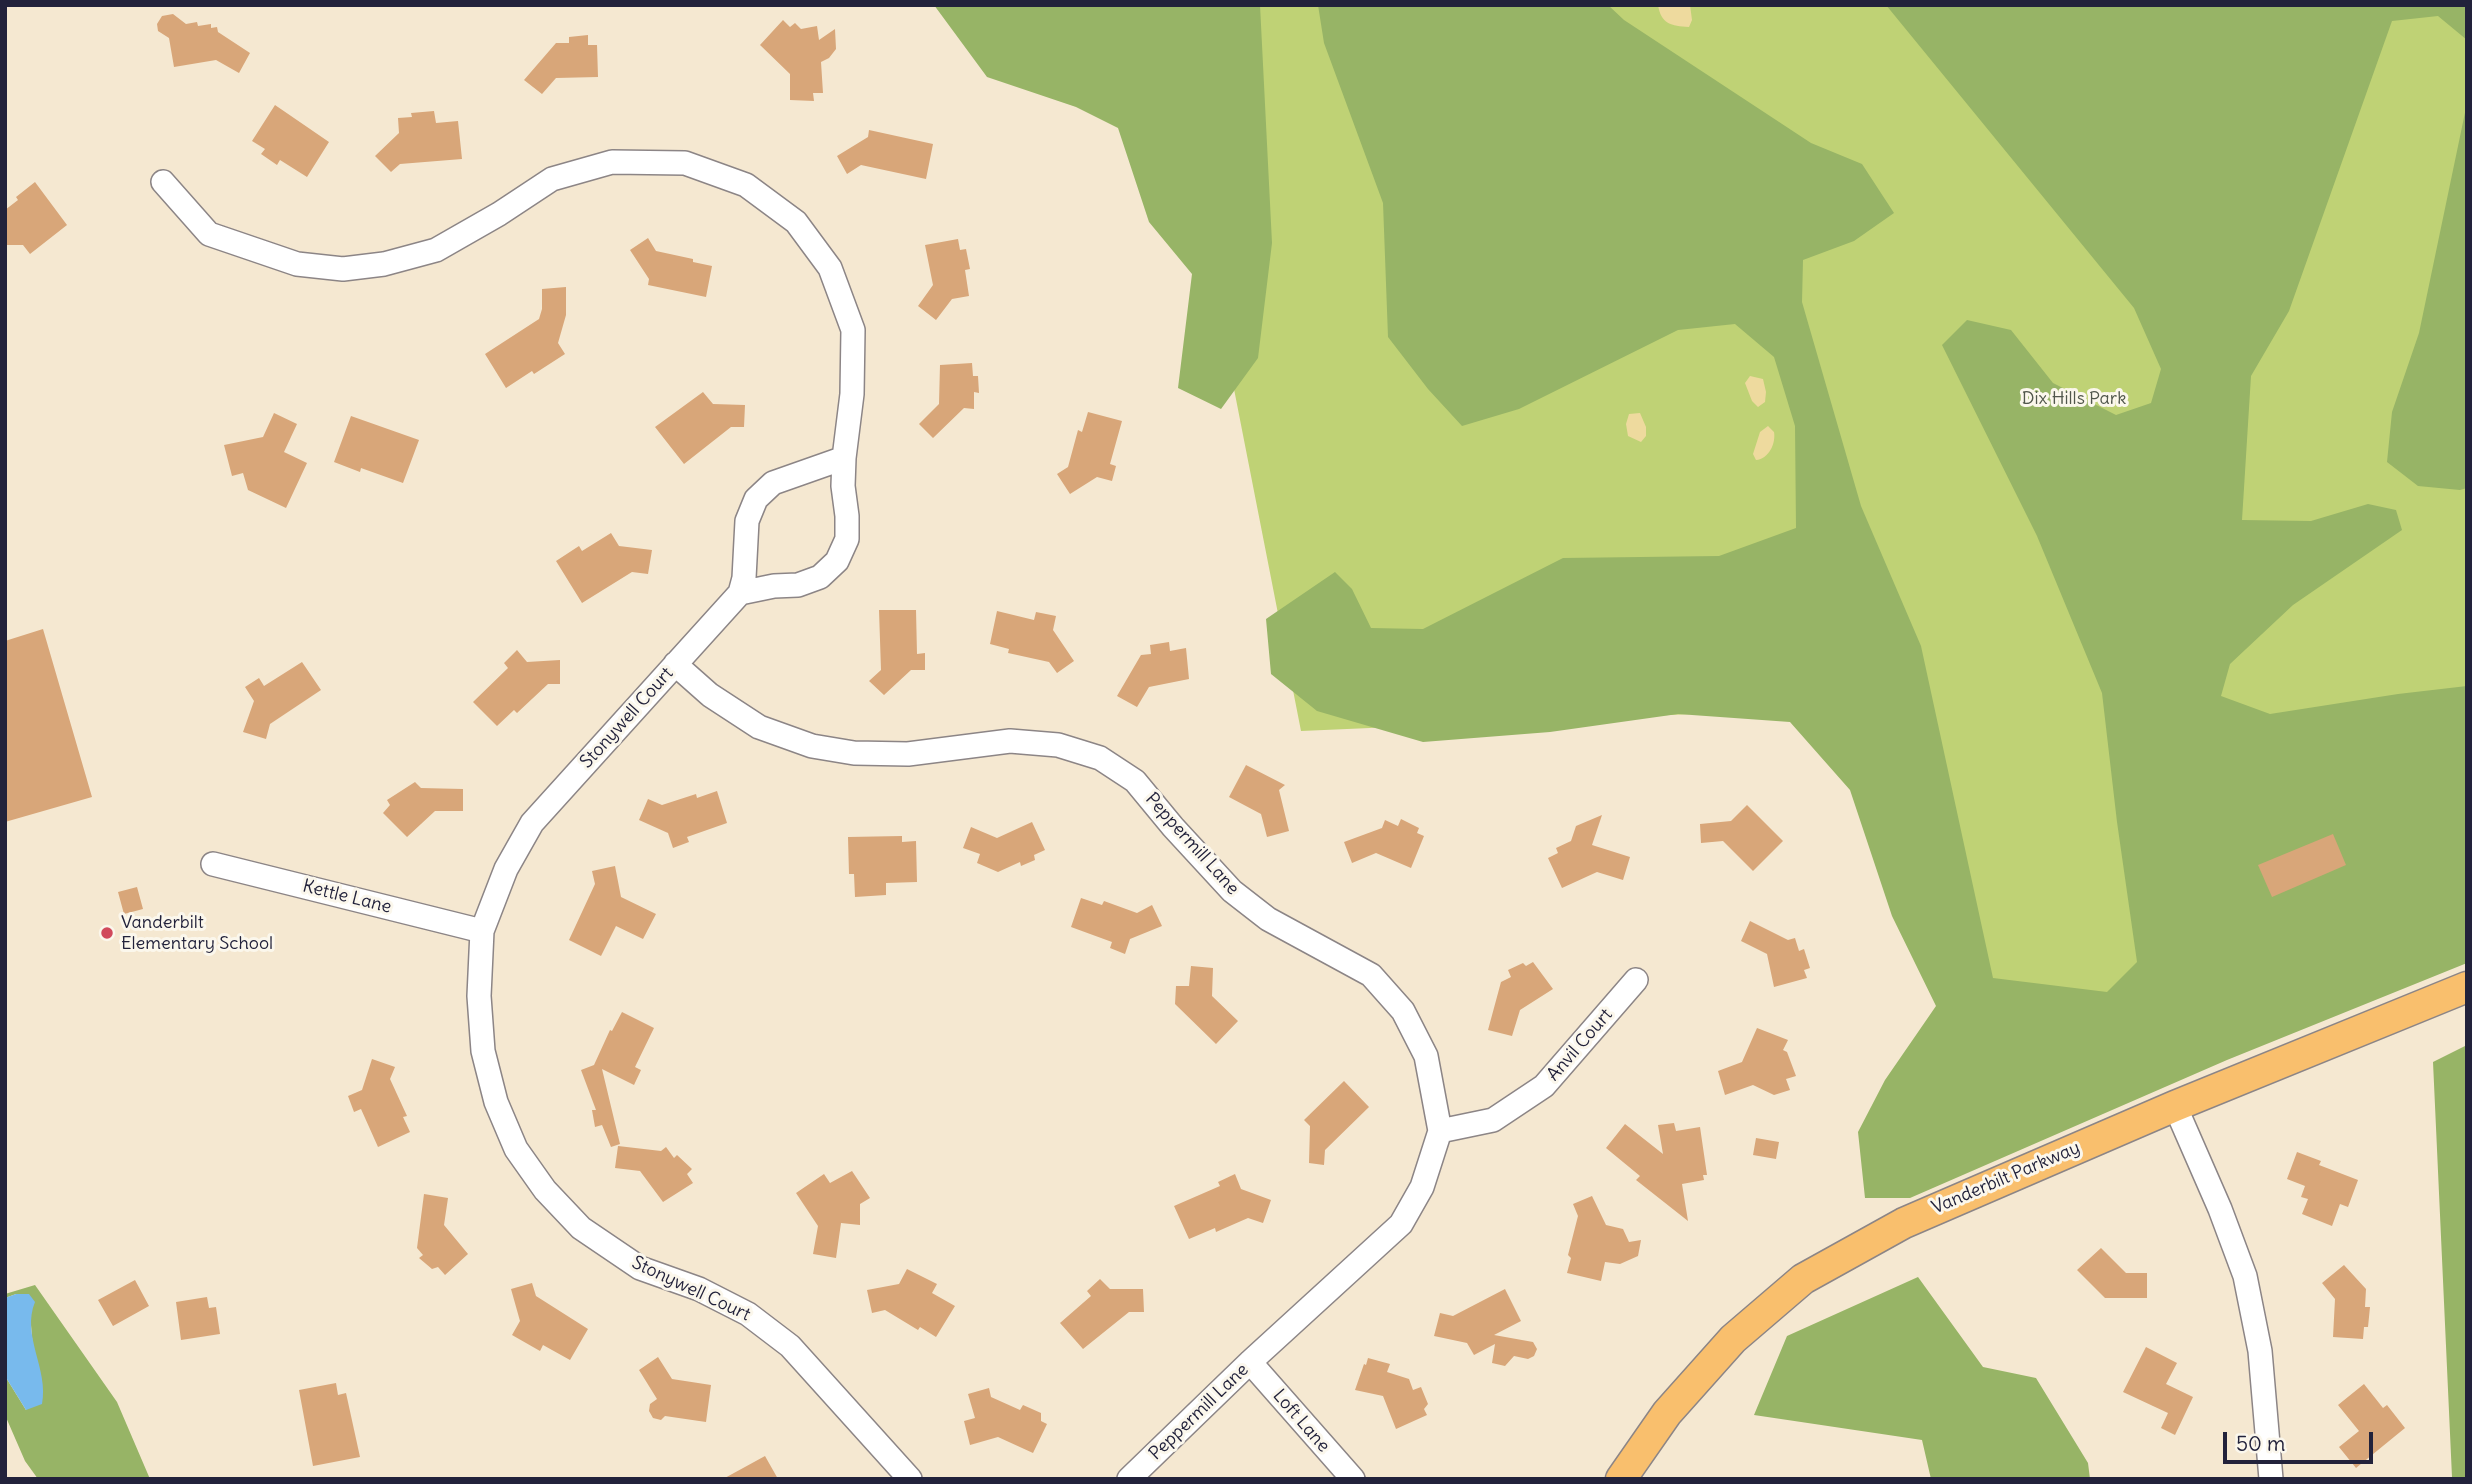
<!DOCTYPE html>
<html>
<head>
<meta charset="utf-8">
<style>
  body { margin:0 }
  #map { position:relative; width:2472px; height:1484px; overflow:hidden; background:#f5e8d1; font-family:Delius,sans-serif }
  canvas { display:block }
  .frame { position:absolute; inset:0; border:7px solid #22223b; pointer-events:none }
  .scale { position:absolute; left:2223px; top:1432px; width:150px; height:32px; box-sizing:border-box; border:4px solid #22223b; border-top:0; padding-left:9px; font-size:21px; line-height:24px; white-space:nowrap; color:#22223b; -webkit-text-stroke:5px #fbf7ec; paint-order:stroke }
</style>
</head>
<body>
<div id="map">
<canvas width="2472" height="1484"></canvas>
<div class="frame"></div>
<div class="scale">50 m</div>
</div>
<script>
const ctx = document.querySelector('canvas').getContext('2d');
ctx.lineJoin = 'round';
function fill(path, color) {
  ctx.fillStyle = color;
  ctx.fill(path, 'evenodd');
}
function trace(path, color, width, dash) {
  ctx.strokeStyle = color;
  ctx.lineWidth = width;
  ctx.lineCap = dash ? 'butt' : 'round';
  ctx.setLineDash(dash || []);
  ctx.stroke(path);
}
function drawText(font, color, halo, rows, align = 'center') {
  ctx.font = font + ' Delius,sans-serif';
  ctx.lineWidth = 6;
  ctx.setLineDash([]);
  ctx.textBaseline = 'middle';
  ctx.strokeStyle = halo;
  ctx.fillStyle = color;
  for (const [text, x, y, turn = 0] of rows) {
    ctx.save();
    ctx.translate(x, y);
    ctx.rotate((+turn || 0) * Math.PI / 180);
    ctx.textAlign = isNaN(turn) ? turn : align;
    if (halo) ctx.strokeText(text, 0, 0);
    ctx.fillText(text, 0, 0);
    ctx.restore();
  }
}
fill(new Path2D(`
  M991,5h1476v948l-497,87 -140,-332 -529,23 -125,-638z`), '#bfd275');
fill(new Path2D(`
  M934,5h326l12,238 -14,115 -37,51 -43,-21 14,-114 -43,-52 -31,-94 -42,-21 -89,-30z
  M1318,5h290l16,15 187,123 51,21 32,49 -40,28 -51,19 -1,42 59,204 60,140 72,332 114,14 30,-30 -20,-140 -15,-129 -65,-157 -95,-191 25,-25 44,10 42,53 63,32 35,-12 10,-34 -27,-61 -248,-303h581v35l-29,-24 -46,5 -103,290 -38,65 -9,144 69,1 57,-17 28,6 6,20 -109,75 -63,59 -9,32 49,18 128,-20 69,-8v277l-240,97 -317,138h-45l-7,-66 27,-52 51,-74 -44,-90 -42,-126 -60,-68 -112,-8 -128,18 -127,10 -106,-31 -46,-37 -5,-55 69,-47 17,17 19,39 52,1 140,-71 156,-2 77,-28 -1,-102 -21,-69 -39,-33 -57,6 -159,79 -57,17 -34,-37 -40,-52 -5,-134 -59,-160z
  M2467,103v385l-7,2 -42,-4 -31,-24 5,-50 27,-79z
  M2467,1045v432h-15l-19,-415z
  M1918,1277l65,90 53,11 52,85 2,16h-159l-9,-39 -168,-25 33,-79z
  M35,1285l82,117 33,77h-112l-13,-18 -20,-46v-39l21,34 12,-46 -5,-15 -3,-36 4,-11 -18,-8 -11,4v-4z`), '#97b466');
fill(new Path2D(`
  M1658,5h32l2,15 -3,7c-18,-1 -28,-3 -31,-22z
  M1750,376l13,3 3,13 -1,10 -7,5 -6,-6 -7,-18z
  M1640,413l6,14v9l-5,6 -13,-6 -2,-12 3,-10z
  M1768,426l6,6c2,11 -5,27 -18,28l-3,-6 7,-22z`), '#eeda9e');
fill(new Path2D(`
  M16,1294h13l6,8c-14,34 14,67 7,102l-16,6 -21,-34v-78z`), '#78baed');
fill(new Path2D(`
  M173,14l13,10 11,-2 1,4 13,-2v4l6,-1 1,5 32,21 -11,20 -23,-13 -42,7 -5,-29 -11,-7 -1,-7 5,-8z
  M783,20l7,7 5,-4 6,6 16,-3 2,14 16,-11 1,20 -7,9 -8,4 2,31h-10l1,8 -24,-1v-26l-30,-29z
  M588,35v10h9l1,32 -42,1 -14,16 -18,-14 32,-37h13v-6z
  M275,105l54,37 -22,35 -27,-17 -3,5 -16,-11 4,-5 -13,-8z
  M434,111l2,12 22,-2 4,38 -62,5 -9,8 -16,-16 24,-23 -1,-15 14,-1 -1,-4z
  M869,130l64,14 -7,35 -65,-14 -14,9 -10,-18 31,-19z
  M35,182l32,43 -37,29 -7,-9h-18v-35l13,-10 -2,-3z
  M648,238l8,13 37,8v3l19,4 -6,31 -58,-12 1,-6 -19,-29z
  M958,239l2,11 6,-1 4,20 -5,1 4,26 -17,3 -16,21 -18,-14 15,-21 -8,-40z
  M566,287v28l-8,28 7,11 -31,20 -2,-3 -26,17 -21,-34 54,-35 3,-10v-20z
  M972,363l1,13h5l1,17 -5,-1v17l-10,-1 -31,30 -14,-14 20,-20 1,-39z
  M703,392l10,12 32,1 -1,22h-13l-47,37 -29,-37z
  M1088,412l34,9 -12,43 6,2 -4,15 -15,-4 -27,17 -13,-20 11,-7 10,-37 4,2z
  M274,413l23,11 -13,28 23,11 -21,45 -38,-18 -5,-17 -11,3 -8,-31 39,-8z
  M351,416l68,24 -16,43 -42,-15 -1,4 -26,-10z
  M611,533l8,13 33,4 -4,24 -16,-2 -50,31 -26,-42 23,-15 3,5z
  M879,610h37l1,44 8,-1v17h-14l-27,25 -15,-14 12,-11z
  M997,611l37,9 2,-8 20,4 -3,14 21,31 -17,12 -8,-11 -41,-9 1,-4 -19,-5z
  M43,629l49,168 -87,25v-181z
  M1169,642l1,9 16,-3 3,31 -40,8 -12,20 -20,-11 24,-41 10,-1 -1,-9z
  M517,650l10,12 33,-2v24h-12l-31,29 -3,-3 -17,16 -24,-24 35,-34 -4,-5z
  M302,662l19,28 -51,34 -4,15 -23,-7 11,-31 -9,-14 14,-9 5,8z
  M1246,765l39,20 -6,5 10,41 -22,6 -6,-23 -32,-17z
  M415,782l6,6 42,1v22h-28l-28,26 -24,-24 7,-8 -3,-5z
  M717,791l10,32 -40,14 2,5 -16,6 -5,-15 -29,-13 9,-21 14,6 34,-11 1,4z
  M1747,805l36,36 -30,30 -30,-30 -22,2 -1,-19 31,-3z
  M1602,815l-10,30 38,12 -7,23 -26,-8 -35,16 -14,-30 10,-5 -2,-5 15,-7 5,-15z
  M1401,819l18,9 -2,5 7,3 -13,32 -35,-15 -24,10 -8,-21 38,-14 3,-8 13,6z
  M1032,822l13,28 -11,5 1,5 -14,6 -1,-4 -22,10 -21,-9 3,-9 -17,-6 8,-21 26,11z
  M2333,834l13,31 -74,32 -14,-32z
  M902,836v6l14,-1 1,41 -31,1v12l-31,2 -1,-23h-5l-1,-37z
  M615,866l6,31 35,17 -13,25 -27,-13 -15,30 -32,-16 26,-56 -3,-13z
  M137,887l6,22 -19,5 -6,-22z
  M1081,898l21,7 2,-4 33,12 15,-8 10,21 -32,13 -5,15 -15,-6 2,-6 -41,-15z
  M1750,921l38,19 7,-2 4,13 5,-2 6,19 -6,2 3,8 -33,9 -7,-33 -26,-13z
  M1533,962l20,27 -33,21 -8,26 -24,-6 13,-48 10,-5 -3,-7 15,-7 3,3z
  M1191,966l22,2 -1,28 26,25 -22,23 -41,-40 1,-18h13z
  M622,1012l32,16 -19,39 6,3 -7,15 -32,-16 18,75 -9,3 -9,-22 -7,2 -3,-17h4l-15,-40 13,-5 16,-35 2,1z
  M1757,1028l31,12 -5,10 4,2 9,24 -10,3 4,11 -16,5 -21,-10 -28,10 -7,-24 24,-9z
  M372,1059l23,8 -5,12 17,37 -4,1 7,15 -32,15 -17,-38 -7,3 -6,-16 14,-6z
  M1344,1081l25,26 -44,43 -1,15 -15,-2 1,-37 -6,-6z
  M1674,1123l2,8 24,-4 7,48h-4l1,5 -22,4 6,37 -52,-41 4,-4 -34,-28 19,-24 38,30 -5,-29z
  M1756,1138l23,4 -3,17 -23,-4z
  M618,1146l43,5 5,-4 8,11 3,-3 15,14 -5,5 6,9 -30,19 -23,-31 -25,-3z
  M2297,1152l24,9 -2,4 39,15 -10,27 -8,-3 -8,22 -30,-12 6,-15 -7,-2 4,-11 -18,-7z
  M852,1171l18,27 -10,6v21l-19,-2 -5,35 -23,-4 5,-28 -22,-33 28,-19 6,9z
  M1235,1174l6,15 30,11 -8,23 -15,-5 -32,14 -1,-4 -26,11 -15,-33 46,-20 -2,-4z
  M424,1194l24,4 -4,27 24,29 -23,21 -7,-8 -6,2 -13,-11 4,-3 -6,-7z
  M1592,1196l14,29 17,4 6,13 12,-2 -3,16 -18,8 -15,-2 -4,19 -34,-8 4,-15 -3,-3 10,-39 -5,-12z
  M2101,1248l25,25h21v25h-42l-28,-28z
  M2344,1265l22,24 -1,18h5l-2,20h-4l-1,12 -30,-2 2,-38 -13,-16z
  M907,1269l30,15 -5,9 23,13 -19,31 -16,-10 -2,3 -33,-20 -13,3 -5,-23 32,-6z
  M1100,1279l10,10h33l1,23h-15l-46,37 -23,-26 31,-27 -4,-5z
  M135,1280l14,26 -36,20 -15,-26z
  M532,1283l4,13 52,33 -18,31 -27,-15 -3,6 -28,-16 8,-14 -9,-32z
  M1505,1289l16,32 -27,14 39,7 4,7 -3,7 -6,3 -14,-3 -9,10 -13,-3 3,-19 -21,11 -7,-12 -33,-7 6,-23 13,3z
  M207,1297l2,11 7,-1 4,27 -39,6 -5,-38z
  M2146,1347l31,16 -11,21 27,13 -18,38 -14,-7 7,-15 -45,-21z
  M658,1357l14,22 39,6 -5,37 -41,-6 -4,4 -8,-2 -4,-7 1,-7 7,-5 -18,-29z
  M1368,1358l22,6 -3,8 22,7 4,11 8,-3 7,17 -4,5 3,6 -31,14 -13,-33 -28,-6 9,-26 2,1z
  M336,1383l2,12 8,-2 14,64 -47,9 -14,-76z
  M2364,1384l19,24 4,-3 18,23 -49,40 -17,-21 20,-16 -21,-26z
  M989,1388l2,9 29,13 3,-5 18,8v8l6,3 -14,29 -35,-16 -28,8 -6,-24 11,-3 -7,-24z
  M765,1456l13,23h-55z`), '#d8a679');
const minor = new Path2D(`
  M163,182l46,52 88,30 46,5 41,-5 52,-14 63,-36 53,-35 60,-17 73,1 61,22 50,37 34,46 23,62 -1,64 -8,64
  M740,593l34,-7 24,-1 22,-8 17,-16 10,-22v-23l-4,-30 1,-28 -71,25 -17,16 -9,22 -3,57 -4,15 -208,230 -26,46 -24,62 -3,65 4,55 13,51 20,47 29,41 36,38 59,40 59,21 49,25 42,32 120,133
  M675,664l35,31 49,32 53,19 42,7 54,1 102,-13 48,4 42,13 35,23 38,46 59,64 36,28 103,56 32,36 23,45 14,75 -18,56 -21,37 -151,138 -121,117
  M213,864l269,67
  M2175,1106l45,103 25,67 15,75 11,128
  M1440,1131l53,-11 51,-34 92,-106
  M1250,1362l103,117`);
const major = new Path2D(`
  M1621,1479l46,-66 66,-74 70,-60 101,-56 271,-117 292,-119`);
trace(minor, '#8c8586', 26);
trace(major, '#8c8586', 33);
trace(minor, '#fff', 23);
trace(major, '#f9bf6d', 30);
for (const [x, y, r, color] of [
  [107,933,7,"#d1495b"]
]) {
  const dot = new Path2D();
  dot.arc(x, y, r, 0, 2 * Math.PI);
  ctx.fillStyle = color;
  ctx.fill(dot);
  trace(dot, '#fbf7ec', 2.5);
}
drawText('18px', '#51574c', '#fbf7ec', [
  ["Dix Hills Park",2074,399]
]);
drawText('18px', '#22223b', '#fbf7ec', [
  ["Stonywell Court",627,718,-48],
  ["Peppermill Lane",1192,844,48],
  ["Kettle Lane",347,897,14],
  ["Anvil Court",1580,1045,-49],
  ["Vanderbilt Parkway",2006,1178,-23],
  ["Stonywell Court",691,1289,25],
  ["Peppermill Lane",1199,1412,-44],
  ["Loft Lane",1301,1421,49]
]);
drawText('18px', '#22223b', '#fbf7ec', [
  ["Vanderbilt",121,923],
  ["Elementary School",121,944]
], 'left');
</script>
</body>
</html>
